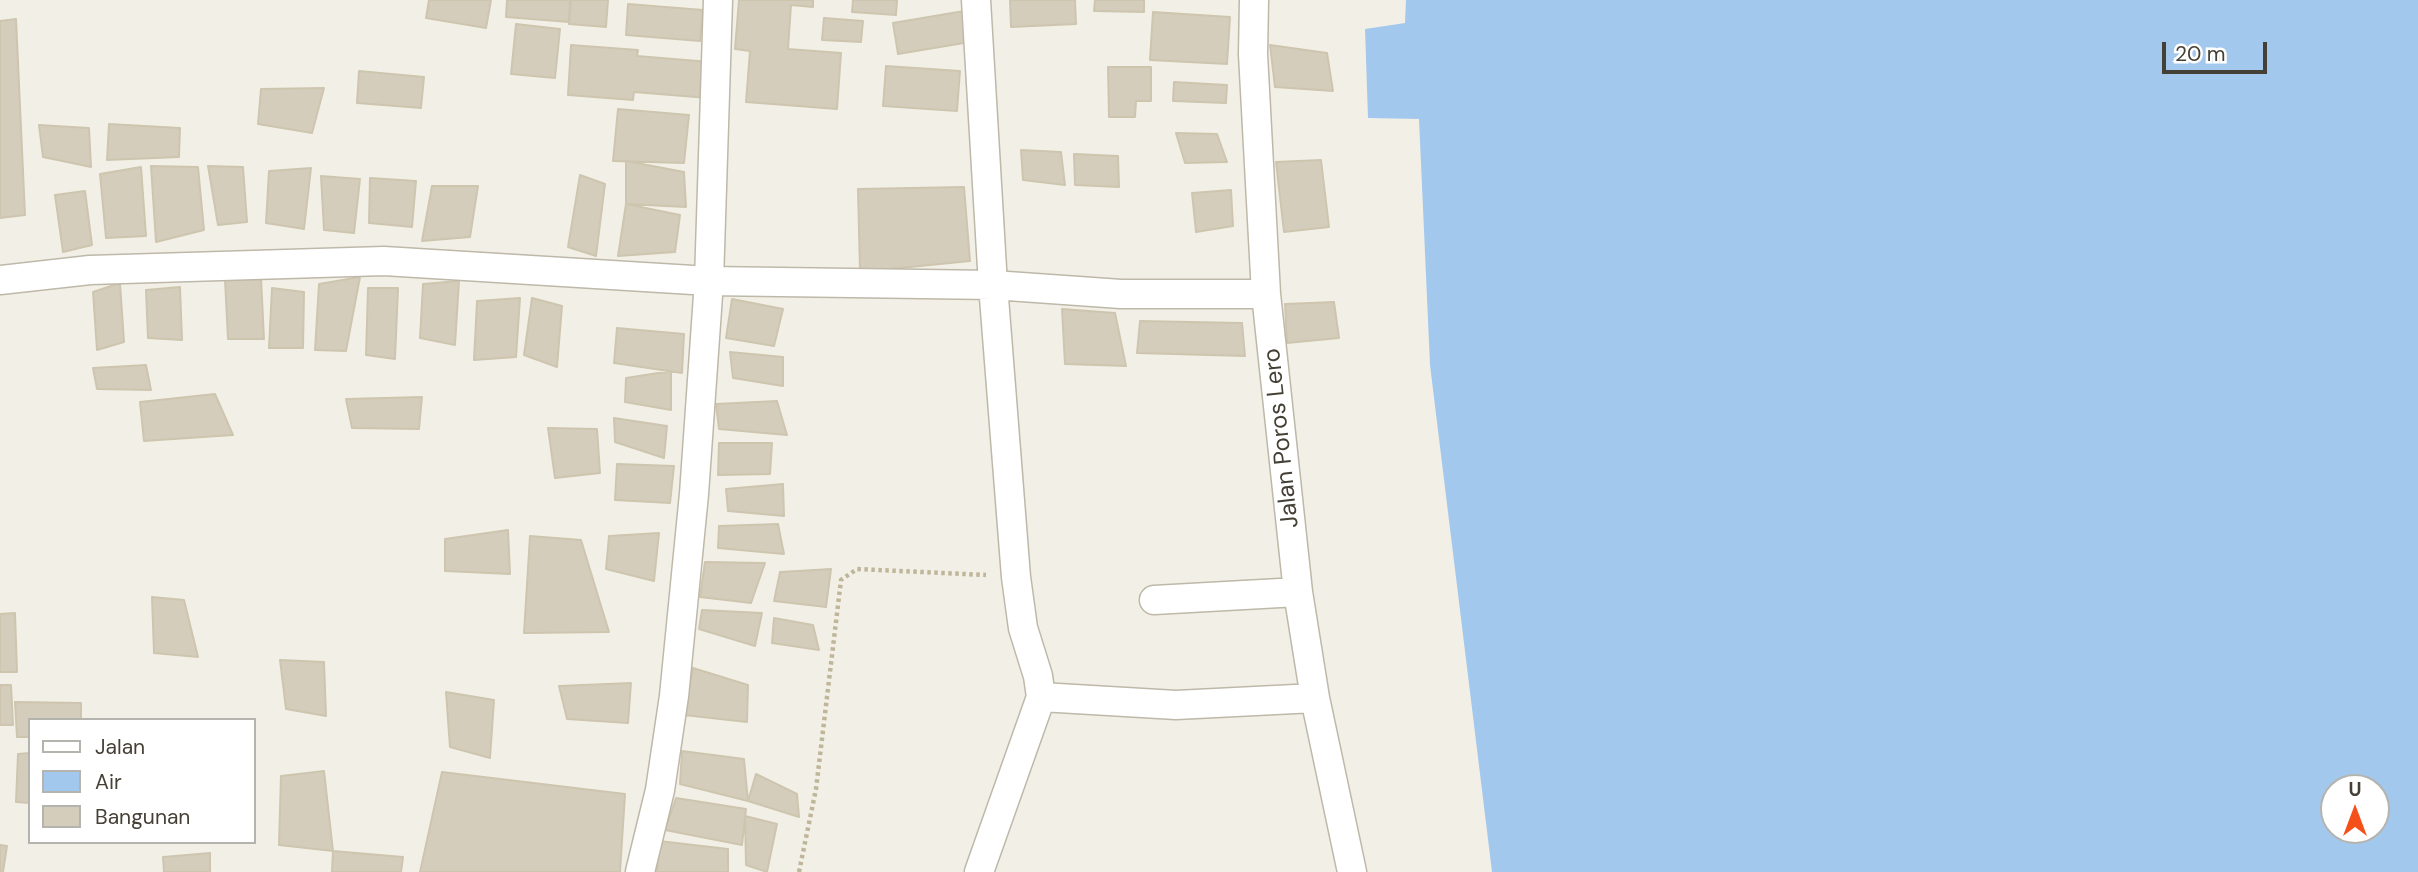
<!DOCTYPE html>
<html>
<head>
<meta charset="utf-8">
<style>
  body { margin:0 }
  #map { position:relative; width:2418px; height:872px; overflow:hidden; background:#f2f0e6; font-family:"DM Sans",sans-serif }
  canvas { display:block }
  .legend { position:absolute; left:28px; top:718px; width:228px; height:126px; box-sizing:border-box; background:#fff; border:2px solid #b5b3ae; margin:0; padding:9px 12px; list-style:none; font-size:21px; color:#454035 }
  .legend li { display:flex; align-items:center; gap:14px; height:35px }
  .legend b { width:35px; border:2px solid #b5b3ae }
  .north { position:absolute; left:2320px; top:774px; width:70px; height:70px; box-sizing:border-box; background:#fff; border:2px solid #b5b3ae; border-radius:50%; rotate:0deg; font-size:19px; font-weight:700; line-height:28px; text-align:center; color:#454035 }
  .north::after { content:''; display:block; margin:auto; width:24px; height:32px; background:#f5501a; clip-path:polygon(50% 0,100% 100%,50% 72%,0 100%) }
  .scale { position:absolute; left:2162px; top:42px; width:105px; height:32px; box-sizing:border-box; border:4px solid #454035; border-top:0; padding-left:9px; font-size:21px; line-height:24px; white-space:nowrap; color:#454035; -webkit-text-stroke:5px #fff; paint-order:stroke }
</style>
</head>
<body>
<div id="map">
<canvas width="2418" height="872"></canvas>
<ul class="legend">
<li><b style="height:9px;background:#fff"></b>Jalan</li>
<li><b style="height:19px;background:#a3c8ee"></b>Air</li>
<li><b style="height:19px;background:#d4cdbb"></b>Bangunan</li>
</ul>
<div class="north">U</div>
<div class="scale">20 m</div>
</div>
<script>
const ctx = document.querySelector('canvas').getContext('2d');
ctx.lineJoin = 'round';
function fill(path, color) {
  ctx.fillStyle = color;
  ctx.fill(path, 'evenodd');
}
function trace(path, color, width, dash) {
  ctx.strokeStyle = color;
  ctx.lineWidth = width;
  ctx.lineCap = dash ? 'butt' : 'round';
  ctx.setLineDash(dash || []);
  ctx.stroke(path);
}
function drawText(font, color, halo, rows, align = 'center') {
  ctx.font = font + ' "DM Sans",sans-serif';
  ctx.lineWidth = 5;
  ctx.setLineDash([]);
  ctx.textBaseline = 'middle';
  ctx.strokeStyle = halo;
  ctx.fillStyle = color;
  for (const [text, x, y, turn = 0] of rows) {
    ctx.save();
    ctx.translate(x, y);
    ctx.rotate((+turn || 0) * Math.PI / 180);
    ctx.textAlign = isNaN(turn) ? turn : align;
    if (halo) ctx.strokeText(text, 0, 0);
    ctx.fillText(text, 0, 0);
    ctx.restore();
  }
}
fill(new Path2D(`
  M1406,0h1012v872h-926l-62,-507 -11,-246 -51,-1 -3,-89 40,-6zM2334,788h42v42h-42z`), '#a3c8ee');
const building = new Path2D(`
  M429,0h62l-5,28 -60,-10z
  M507,0h63l-1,22 -63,-5z
  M571,0h37l-2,27 -37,-3z
  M739,0h74v7l-22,-2 -3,44 53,4 -4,56 -91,-7 4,-51 -15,-2z
  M853,0h44l-1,15 -44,-3z
  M1010,0h65l1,24 -65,3z
  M1095,0h49v12l-50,-1z
  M628,4l75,6 -3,31 -74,-6z
  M964,11l6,31 -72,12 -5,-31z
  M1153,12l77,5 -3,47 -77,-4z
  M824,18l39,3 -2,21 -39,-2z
  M16,19l9,196 -25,3v-197z
  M516,24l44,5 -5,49 -44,-4z
  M571,45l67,5 -1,6 73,6 -2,36 -74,-6 -1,8 -65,-5z
  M1270,45l57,8 6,38 -58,-4z
  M886,66l74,5 -3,40 -74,-5z
  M1108,67h43v34h-15l-1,16h-26z
  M359,71l65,6 -3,31 -64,-5z
  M1174,82l53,3 -1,18 -53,-2z
  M324,88l-12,45 -54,-9 3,-35z
  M618,109l71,6 -5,48 -71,-2z
  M109,124l71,4 -1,29 -72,3z
  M39,125l50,3 2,39 -48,-10z
  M1176,133l41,1 10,28 -42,1z
  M1021,150l40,2 4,33 -42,-5z
  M1074,154l44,2 1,31 -44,-2z
  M1321,160l8,67 -45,5 -8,-70z
  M626,161l58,11 2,35 -60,-3z
  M151,166l47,1 6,63 -48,12z
  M208,166l35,1 4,55 -29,3z
  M141,167l5,69 -40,2 -6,-64z
  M311,168l-7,61 -38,-6 3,-52z
  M580,175l25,9 -9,72 -28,-9z
  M321,176l39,3 -6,54 -30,-3z
  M370,178l46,3 -4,46 -43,-4z
  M432,186h46l-8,51 -48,4z
  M964,187l6,74 -110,11 -2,-83z
  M1231,190l2,36 -37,6 -4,-39z
  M85,191l7,54 -29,7 -8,-57z
  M626,204l54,11 -5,37 -57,4z
  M360,277l-14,74 -31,-1 4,-66z
  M261,278l3,61h-36l-3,-59z
  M459,281l-4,64 -35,-7 3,-54z
  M120,283l4,59 -27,8 -4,-58z
  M180,287l2,53 -34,-2 -2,-48z
  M272,288l32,4 -1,56h-34z
  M368,288h30l-3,71 -29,-4z
  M520,298l-4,59 -42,3 3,-59z
  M532,298l30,8 -5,61 -33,-12z
  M732,299l51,10 -9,37 -48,-8z
  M1334,302l5,36 -52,5 -2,-39z
  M1062,309l53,4 11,53 -61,-2z
  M1140,321l102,2 3,33 -108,-3z
  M617,328l67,6 -2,39 -68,-10z
  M730,352l53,5v29l-50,-8z
  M146,365l5,25 -54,-1 -4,-21z
  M671,371v39l-46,-8 1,-24z
  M215,394l18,41 -89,6 -4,-39z
  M422,397l-3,32 -67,-1 -6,-29z
  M777,401l10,34 -68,-6 -3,-25z
  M614,418l53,8 -3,32 -49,-16z
  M548,428l49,1 3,44 -45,5z
  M719,443h53l-2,31 -52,1z
  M617,464l57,2 -4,37 -55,-3z
  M783,484l1,32 -56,-5 -2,-22z
  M778,524l6,30 -66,-6 1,-22z
  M508,530l2,44 -65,-3v-32z
  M659,533l-5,48 -48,-12 3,-33z
  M530,536l51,4 28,92 -85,1z
  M705,562l60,1 -14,40 -51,-6z
  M831,569l-5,38 -52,-6 6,-29z
  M152,597l32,3 14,57 -44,-4z
  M702,610l60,3 -7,33 -56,-17z
  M15,613l2,59h-17v-58z
  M774,618l39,7 6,25 -47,-7z
  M280,660l44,2 2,54 -40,-7z
  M693,668l55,17 -1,37 -63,-7z
  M631,683l-3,40 -61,-4 -8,-33z
  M0,685h11l2,40h-13z
  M446,692l48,8 -4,58 -40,-11z
  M15,702l66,1v17h-51v17h-13z
  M682,751l62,8 4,42 -68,-17z
  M30,753v50l-14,-1 2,-48z
  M324,771l9,80 -54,-6 2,-69z
  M442,772l183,22 -5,78h-200z
  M756,774l41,20 2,23 -51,-16z
  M676,798l70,11 -4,36 -77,-15z
  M745,816l32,8 -10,48 -21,-7z
  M659,841l69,8v23h-71z
  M0,845l7,1 -4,26h-3z
  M333,851l70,6 -2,15h-69z
  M210,853v19h-46l-1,-15z`);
fill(building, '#d4cdbb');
trace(building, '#cec5af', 2);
const street = new Path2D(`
  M976,0l17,285 23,292 7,51 15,48 3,21 -62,175
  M1254,0l-1,54 13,240 32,298 17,106 37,174
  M0,280l90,-10 294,-9 325,20 284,4 128,9h145
  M1154,600l144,-8
  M1041,697l135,8 139,-7
  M640,872l20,-82 14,-94 20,-202 15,-213 9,-281`);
trace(street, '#beb8a9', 31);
trace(new Path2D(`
  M799,872l17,-83 25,-209 16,-11 129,6`), '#bfb69a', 4.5, [3.5, 3.5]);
trace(street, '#fff', 28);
drawText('24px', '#454035', '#fff', [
  ["Jalan Poros Lero",1282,438,-96]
]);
</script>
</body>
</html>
